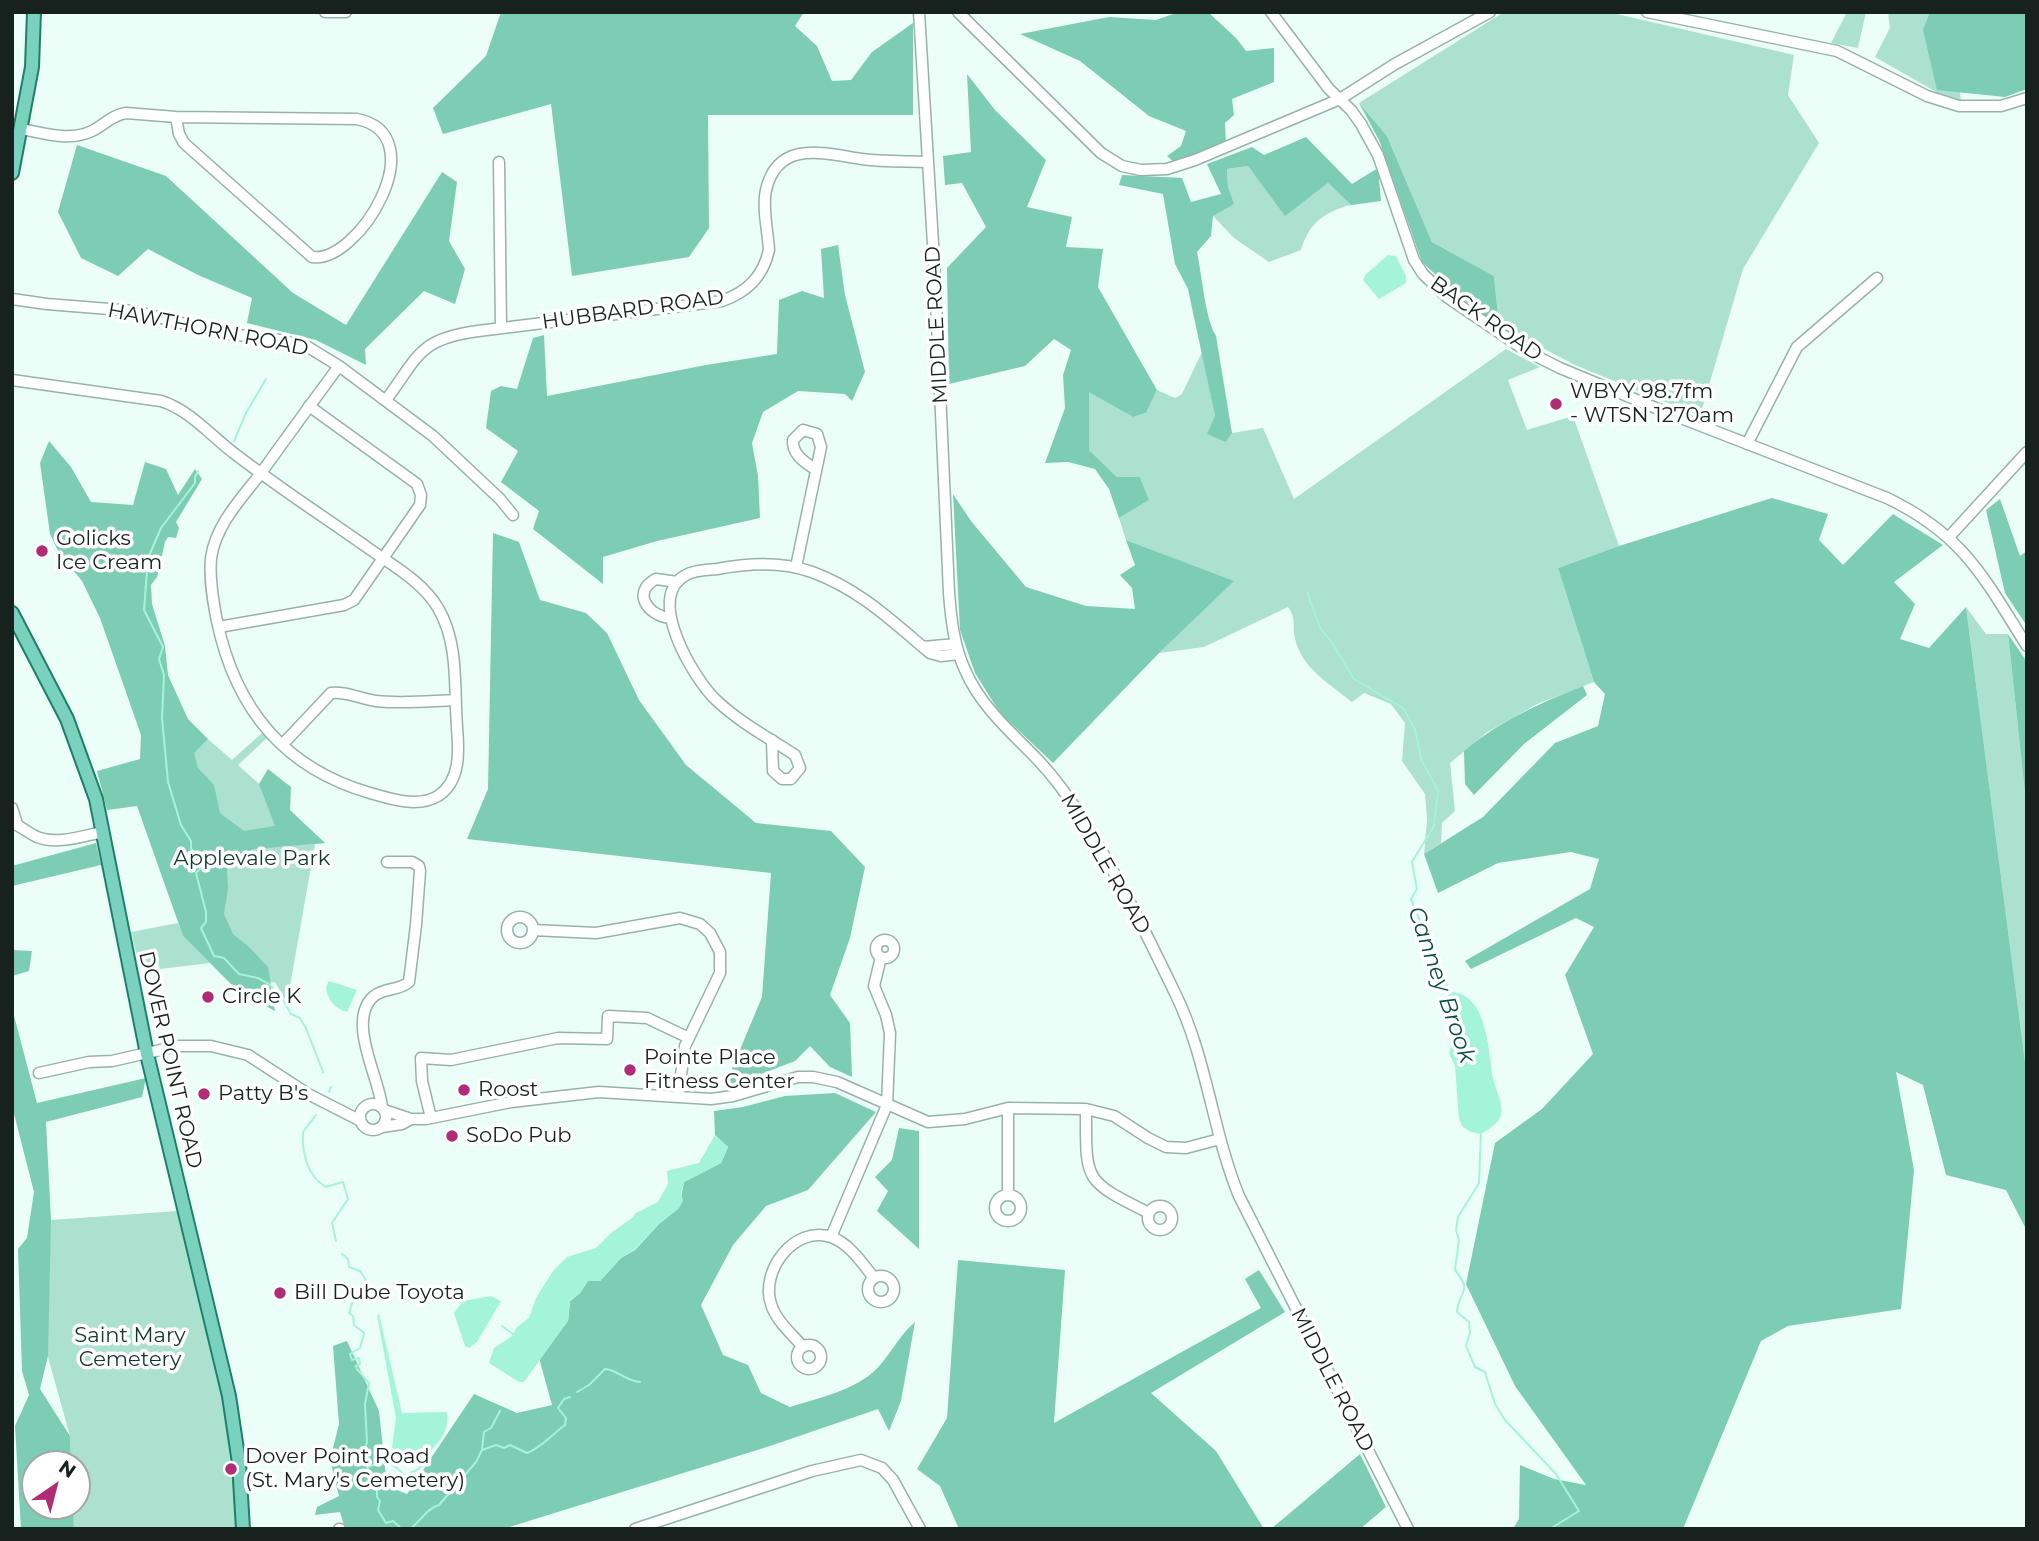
<!DOCTYPE html>
<html>
<head>
<meta charset="utf-8">
<style>
  body { margin:0 }
  #map { position:relative; width:2039px; height:1541px; overflow:hidden; background:#ecfef8; font-family:Montserrat,sans-serif }
  canvas { display:block }
  .frame { position:absolute; inset:0; border:14px solid #17221e; pointer-events:none }
  .north { position:absolute; left:21px; top:1450px; width:70px; height:70px; box-sizing:border-box; background:#fff; border:2px solid #a2a7a5; border-radius:50%; rotate:35deg; font-size:19px; font-weight:700; line-height:28px; text-align:center; color:#17221e }
  .north::after { content:''; display:block; margin:auto; width:24px; height:32px; background:#b02d75; clip-path:polygon(50% 0,100% 100%,50% 72%,0 100%) }
</style>
</head>
<body>
<div id="map">
<canvas width="2039" height="1541"></canvas>
<div class="frame"></div>
<div class="north">N</div>
</div>
<script>
const ctx = document.querySelector('canvas').getContext('2d');
ctx.lineJoin = 'round';
function fill(path, color) {
  ctx.fillStyle = color;
  ctx.fill(path, 'evenodd');
}
function trace(path, color, width, dash) {
  ctx.strokeStyle = color;
  ctx.lineWidth = width;
  ctx.lineCap = dash ? 'butt' : 'round';
  ctx.setLineDash(dash || []);
  ctx.stroke(path);
}
function drawText(font, color, halo, rows, align = 'center') {
  ctx.font = font + ' Montserrat,sans-serif';
  ctx.lineWidth = 7;
  ctx.setLineDash([]);
  ctx.textBaseline = 'middle';
  ctx.strokeStyle = halo;
  ctx.fillStyle = color;
  for (const [text, x, y, turn = 0] of rows) {
    ctx.save();
    ctx.translate(x, y);
    ctx.rotate((+turn || 0) * Math.PI / 180);
    ctx.textAlign = isNaN(turn) ? turn : align;
    if (halo) ctx.strokeText(text, 0, 0);
    ctx.fillText(text, 0, 0);
    ctx.restore();
  }
}
fill(new Path2D(`
  M1504,12h104l186,43 -6,40 31,48 -76,126 -43,147 -125,-51 -76,-40 -5,-49 -62,-34 -45,-106 -28,-33z
  M1847,12h19l-8,36 -27,-5z
  M1888,12h81l-17,34 9,54 -23,-7 -63,-36 15,-29z
  M1248,166l37,49 43,-32 23,22c-27,7 -42,18 -50,45l-32,12 -35,-24 -21,-22 20,-13 -5,-16 -1,-18z
  M1506,349l34,18 -32,13 19,50 46,-14 46,130 -61,22 36,114 -57,22 -51,29 -36,30 5,48 -13,12 -1,20 -17,11 3,-34 -2,-26 -23,-33 3,-38 -14,-19 -27,-11 -12,9c-22,-18 -51,-34 -57,-64 -3,-14 2,-18 -7,-31l-84,40 -45,6 74,-72 -107,-41 -7,-22 30,-18 -9,-23h-23l-28,-27v-59l44,26 13,-4 11,-23 18,8 7,-4 20,-42 13,64 11,26 6,-9 31,-5 31,71z
  M1966,607l20,27h22l19,178v265z
  M187,721l45,39 30,-27 5,5 -29,27 87,78 -10,1 -28,159 -12,-21 -32,4 -30,-39z
  M178,923l5,13 27,27 -50,6 -2,-6 -14,1 -6,-3 -7,-29z
  M178,1211l41,163 14,84 4,71h-163l-1,-23h4v-42h-6l-1,-28 -22,-79 -1,-83 4,-54z`), '#ace1cf');
fill(new Path2D(`
  M501,12h303l-9,14 22,20 15,35 19,-1 21,-28 41,-29v92h-205l1,113 -20,29 -117,19 -21,-172 -108,30 -10,-26 53,-52z
  M1179,12h29l28,26 10,13 28,-3v34l-42,17 2,16 -9,8 1,21 -51,19 -8,-7 14,-10 5,-15 -37,-15 -69,-55 -60,-27 89,-17 47,3z
  M1930,12h97v77l-22,8 -68,-7 -14,-60z
  M967,74l28,36 51,50 -19,47 45,10 -6,30 37,2 -5,38 59,103 -11,23 -13,4 -44,-25v58l28,27h23l9,23 -30,18 -10,-29 -14,-20 -27,-7 -23,1 20,-55 -2,-33 8,-25 -17,-11 -29,27 -76,18 -2,-116 39,-41 -24,-44 -17,2 -2,-29 28,-4z
  M1359,103l28,33 45,106 62,34 5,49 -37,-26 -40,-37 -43,-122z
  M1306,137l46,47 26,-16 3,33 -30,4 -23,-22 -43,33 -37,-50 -21,3 1,18 6,17 -21,12 -2,20 -14,16c5,23 8,66 19,84l16,97 -6,9 -19,-8 8,-18 -27,-127 -13,-25 -12,-70 -44,-9 3,-10 60,3 9,24 30,-8 -14,-30 45,-17 12,8z
  M77,145l89,31 127,117 53,32 96,-153 15,10 -8,59 16,28 -10,35 -31,-13 -59,58 1,16 -50,-25 -69,-17 5,-25 -54,-23 -50,-26 -30,27 -37,-18 -23,-46z
  M838,245l7,50 20,77 -13,29 -7,-7 -47,-3 -35,21 -11,31 6,33 2,42 -103,23 -54,16v27l-70,-55 6,-18 -38,-29 17,-31 -32,-23 5,-37 10,-5 16,3 16,-51 11,-3 3,61 159,-31 71,-11 2,-54 23,-9 22,7 -3,-49z
  M49,441l22,26 20,35 42,3 12,-43 21,7 12,26 17,-26 7,10 -26,43 3,6 -3,10 -8,-1 -3,5 -8,35 -6,8 1,19 13,42 3,29 20,44 20,20 -14,14 4,15 16,17 6,28 24,18 31,-5 -16,-42 9,-15 23,18 -1,23 35,33 -71,6 -23,12 -4,7 1,21 -4,25 9,20 16,13 19,20 7,44 -37,-20 -55,-55 -46,-130 -30,4 -10,-39 43,-12 1,-24 -41,-117 -18,-37 -23,-28 -9,-19 -10,-71z
  M953,494l18,27 55,66 60,19 49,3 -3,-21 -12,-13 15,-10 -9,-25 108,41 -75,72 -106,110 -53,-50 -25,-40 -15,-43z
  M1772,498l56,16 -9,26 24,25 50,-51 50,31 -49,37 21,22 -15,35 29,9 37,-41 61,470v154l-21,-41 -60,-15 -23,-90 -27,-13 18,98 -13,139 -113,17 -27,15 -78,188h-170l6,-10 1,-54 34,14 32,6 -71,-99 -49,-102 29,-141 47,-34 51,-55 -28,-79 29,-48 -18,-9 -105,51 -6,-8 125,-72 9,-30 -28,-7 -73,11 -60,30 -14,-39 59,-37 72,-74 43,-17 7,-32 -11,-12 -36,-114 61,-22z
  M2000,499l20,57 7,-5v75l-22,-33 -19,-83z
  M493,533l26,9 21,58 46,13 21,20 32,67 47,65 70,58 75,8 34,36 -15,71 -20,57 20,28 2,54 -22,-10 -20,-21 -15,15 -65,25 -1,-10 33,-79 9,-124 -304,-34 21,-50z
  M2008,634l19,28v150z
  M1583,686l4,9 -63,49 -50,51 -9,-11 -1,-33c36,-30 76,-48 119,-65z
  M96,843l5,22 -89,21v-20z
  M12,950l20,1 -3,20 -17,5z
  M12,1008l25,95 109,-25 -4,19 -96,25 5,98 -3,136 -8,33 30,47 1,28h-36v42h38l1,23h-53l-6,-103 14,-31 -7,-24 -4,-122 9,-11 7,-46 -22,-86z
  M835,1093l41,19 -68,78 -42,16 -33,39 -32,60 22,50 25,10 13,28 29,14c28,-9 59,-15 82,-34 16,-13 26,-37 43,-51l-14,79 -12,30 -11,-22 -111,38 -264,82h-158l-5,-17 -25,3 2,-8 22,-11 -9,-36 9,-36 -6,-78 14,-5 32,70 8,75 20,8 67,-100 43,19 35,-8 -13,-47 29,-37 2,-20 10,-8 8,-12h12l21,-23 14,-8 24,-26 20,-16 5,-26 37,-19 7,-16 -13,-12 -1,-24 29,-4 42,-11z
  M899,1128l20,3v118l-42,-38 11,-20 -13,-14 17,-17z
  M958,1260l107,10 -11,153 207,-115 -16,-29 14,-9 26,42 -134,81 65,58 48,78h-305l-19,-43 -23,-17 30,-51z
  M1360,1454l26,53 -26,22h-89z`), '#7ccdb3');
fill(new Path2D(`
  M1388,255l8,1 10,20v7l-27,16 -16,-19 3,-6z
  M329,981l28,9 -10,22c-12,-3 -20,-13 -21,-25z
  M1450,992c38,1 38,58 43,86 2,11 11,26 8,37 -2,9 -13,14 -20,19l-10,-2 -8,-5 -4,-8 -4,-53 -6,-13c3,-9 6,-20 2,-29 -6,-14 -9,-17 -1,-32z
  M715,1135l13,12 -7,16 -37,19 -3,11 2,8 -4,7 -20,16 -25,26 -13,8 -21,23h-12l-8,12 -10,7 -2,21 -44,61h-5l-30,-19 5,-15 18,-12 5,-9 12,-9 7,-20 17,-27 14,-14 29,-9 15,-15 21,-15 4,-5 22,-11 10,-18 -1,-13 32,-8z
  M491,1296l10,5 -24,41 -8,6 -4,-2 -11,-33 9,-12z
  M379,1314l23,99 45,-1c4,23 -14,37 -30,51l-9,-1 -11,-7 -5,-8 4,-29 -19,-103z`), '#a3f4d9');
trace(new Path2D(`
  M234,441l12,-28 20,-34
  M198,471l-3,6v6l-34,45 -13,30 -4,52 19,37 -4,12 5,16 -2,43 6,64 13,43 10,16v8l9,7 -2,3 3,9 -5,5 10,39v10l-5,6 13,28 10,2 15,16 19,4 11,6 12,12 10,18 9,4 6,10 17,44
  M1307,592l13,36 11,13 23,38 49,29 12,21 6,30 17,32 -4,35 -22,36 5,27 -6,10 39,95
  M329,1092l2,-5
  M316,1115l-13,17c-1,21 4,44 23,55l17,-5 5,17 -16,24 4,18
  M1481,1133l-2,50 -21,34 -2,13 3,10 -4,30c19,23 3,21 2,42l12,10 1,11 -4,13 9,21 10,5 10,32 10,16 51,54 23,37 -29,18
  M342,1254l6,5 1,8 11,4 6,9 -10,11 -7,22 4,3 1,9 10,8 -4,15 -10,6 2,6 7,-2 1,6 -4,2 1,3 12,14 -4,21 2,39 -6,10 7,15 1,13 8,1v15l3,4 -2,9 8,13 7,-2 9,8
  M502,1326l12,9
  M577,1392l12,-7 16,-16c13,1 21,12 35,13
  M482,1449l2,-17 7,-4 9,-17
  M368,1467c14,-6 28,-5 36,9l15,-7 12,-13
  M410,1529c10,-7 17,-21 29,-24l37,-43 6,-12 14,-5 8,3 6,-3 17,8c12,-4 27,-20 38,-28l1,-7 -8,-10 6,-9 6,-2`), '#a3f4d9', 2);
const minor = new Path2D(`
  M325,12h21
  M919,12l16,265 14,316c2,26 5,53 16,77 16,37 46,62 73,90 16,17 30,36 42,55 36,57 66,118 95,178 32,65 37,137 64,203l169,333
  M958,12l143,141 21,13 19,4 26,-1 28,-9 145,-61 55,-35 95,-52
  M1271,12l58,77 22,21 10,14 17,31 36,105 9,14 24,23 81,55 32,16 103,43 224,87c77,37 97,80 140,148
  M1647,12l190,39 90,45 32,10h42l26,-8
  M21,129c24,4 48,13 71,2 12,-6 20,-16 34,-18l50,4 181,2c79,16 2,145 -45,138l-128,-114 -5,-9 -3,-17
  M499,162l2,166
  M12,299l35,5 87,7 87,22 59,7 28,7 31,19 94,70 67,63 13,16
  M12,380l149,21c29,9 50,35 74,53 43,33 89,63 133,94 24,17 55,34 70,60 21,35 16,80 19,119 2,24 4,54 -19,69 -20,12 -48,3 -68,-3 -87,-25 -135,-86 -153,-172 -4,-20 -8,-42 -6,-63 5,-35 33,-62 53,-89 25,-35 50,-69 75,-103
  M386,400c33,-44 32,-61 92,-69l244,-30c25,-9 41,-24 47,-51 -1,-18 -7,-42 -3,-60 12,-52 61,-36 96,-31 22,3 44,2 66,3
  M1747,444l50,-97 80,-69
  M1949,537l78,-85
  M796,567l25,-120 -4,-13 -14,-4 -10,10c-1,15 12,22 23,30
  M670,618c-22,-2 -39,-26 -14,-39l21,3
  M219,627l125,-22 10,-5 66,-95 1,-10 -4,-11 -108,-78
  M923,647l33,-3
  M772,740l1,31 9,8h9l9,-11 -5,-13c-26,-17 -56,-33 -79,-55 -22,-21 -72,-103 -30,-125 8,-5 22,-5 31,-6 31,-6 64,-8 95,3 47,17 80,49 118,81l11,3 18,-2
  M282,745l49,-52c15,-2 30,6 45,8 26,3 53,0 79,-1
  M12,808l5,16
  M12,823c9,3 16,10 25,14 21,8 45,-1 66,-5
  M507 930a13 13 0 1 1 26 0a13 13 0 1 1-26 0Z
  M533,930l63,3 84,-15 20,6 10,9 10,19v21l-35,73 -7,51
  M876 949a9 9 0 1 1 18 0a9 9 0 1 1-18 0Z
  M39,1073l50,-11 23,-1 66,-15h33l37,9 60,39 51,26
  M360 1117a13 13 0 1 1 26 0a13 13 0 1 1-26 0Z
  M382,1107c-3,-30 -36,-87 -8,-111 11,-9 25,-5 35,-14l7,-57 4,-54 -1,-5 -7,-4h-25
  M1086,1109c0,73 -3,71 63,104
  M384,1110l27,9h15l85,-17 88,-10 112,7 22,-3 65,-19h15l24,5 91,40 37,-3 43,-11 78,1 28,7 34,22 18,9 20,1 34,-9
  M431,1118l-9,-37 -1,-23 30,2 107,-22 49,1 1,-23 39,2 42,20
  M382,1127l20,-3 9,-5
  M1008,1195v-87
  M995 1208a13 13 0 1 1 26 0a13 13 0 1 1-26 0Z
  M1148 1218a12 12 0 1 1 24 0a12 12 0 1 1-24 0Z
  M831,1237l56,-132 3,-72 -4,-18 -12,-29 7,-29
  M868 1289a13 13 0 1 1 26 0a13 13 0 1 1-26 0Z
  M797 1357a12 12 0 1 1 24 0a12 12 0 1 1-24 0Z
  M803,1347c-11,-13 -27,-26 -32,-43 -11,-33 23,-79 60,-67 18,6 32,27 43,41
  M339,1529h1
  M635,1529l177,-58 49,-11 21,8 11,12 27,49`);
const major = new Path2D(`
  M12,173l20,-106 2,-55
  M12,613l55,106 29,80 51,255 82,342 10,67 4,66`);
trace(minor, '#96b3a9', 13);
trace(major, '#1e8069', 16);
trace(minor, '#fff', 10);
trace(major, '#7ad1bd', 12);
for (const [x, y, r, color] of [
  [1556,404,7,"#b02d75"],
  [42,551,7,"#b02d75"],
  [208,997,7,"#b02d75"],
  [630,1070,7,"#b02d75"],
  [464,1090,7,"#b02d75"],
  [204,1094,7,"#b02d75"],
  [452,1136,7,"#b02d75"],
  [280,1293,7,"#b02d75"],
  [231,1469,7,"#b02d75"]
]) {
  const dot = new Path2D();
  dot.arc(x, y, r, 0, 2 * Math.PI);
  ctx.fillStyle = color;
  ctx.fill(dot);
  trace(dot, '#fff', 2.5);
}
drawText('21px', '#17221e', '#fff', [
  ["HUBBARD ROAD",633,310,-8],
  ["BACK ROAD",1486,319,35],
  ["MIDDLE ROAD",937,325,-93],
  ["HAWTHORN ROAD",208,330,11],
  ["MIDDLE ROAD",1105,864,60],
  ["DOVER POINT ROAD",170,1060,77],
  ["MIDDLE ROAD",1332,1380,63]
]);
drawText('21px', '#17221e', '#fff', [
  ["WBYY 98.7fm",1570,392],
  ["- WTSN 1270am",1570,416],
  ["Golicks",56,539],
  ["Ice Cream",56,563],
  ["Circle K",222,997],
  ["Pointe Place",644,1058],
  ["Fitness Center",644,1082],
  ["Roost",478,1090],
  ["Patty B's",218,1094],
  ["SoDo Pub",466,1136],
  ["Bill Dube Toyota",294,1293],
  ["Dover Point Road",245,1457],
  ["(St. Mary's Cemetery)",245,1481]
], 'left');
drawText('21px', '#13382e', '#fff', [
  ["Applevale Park",252,859],
  ["Saint Mary",130,1336],
  ["Cemetery",130,1360]
]);
drawText('italic 23px', '#074e3e', '#fff', [
  ["Canney Brook",1441,985,71]
]);
</script>
</body>
</html>
